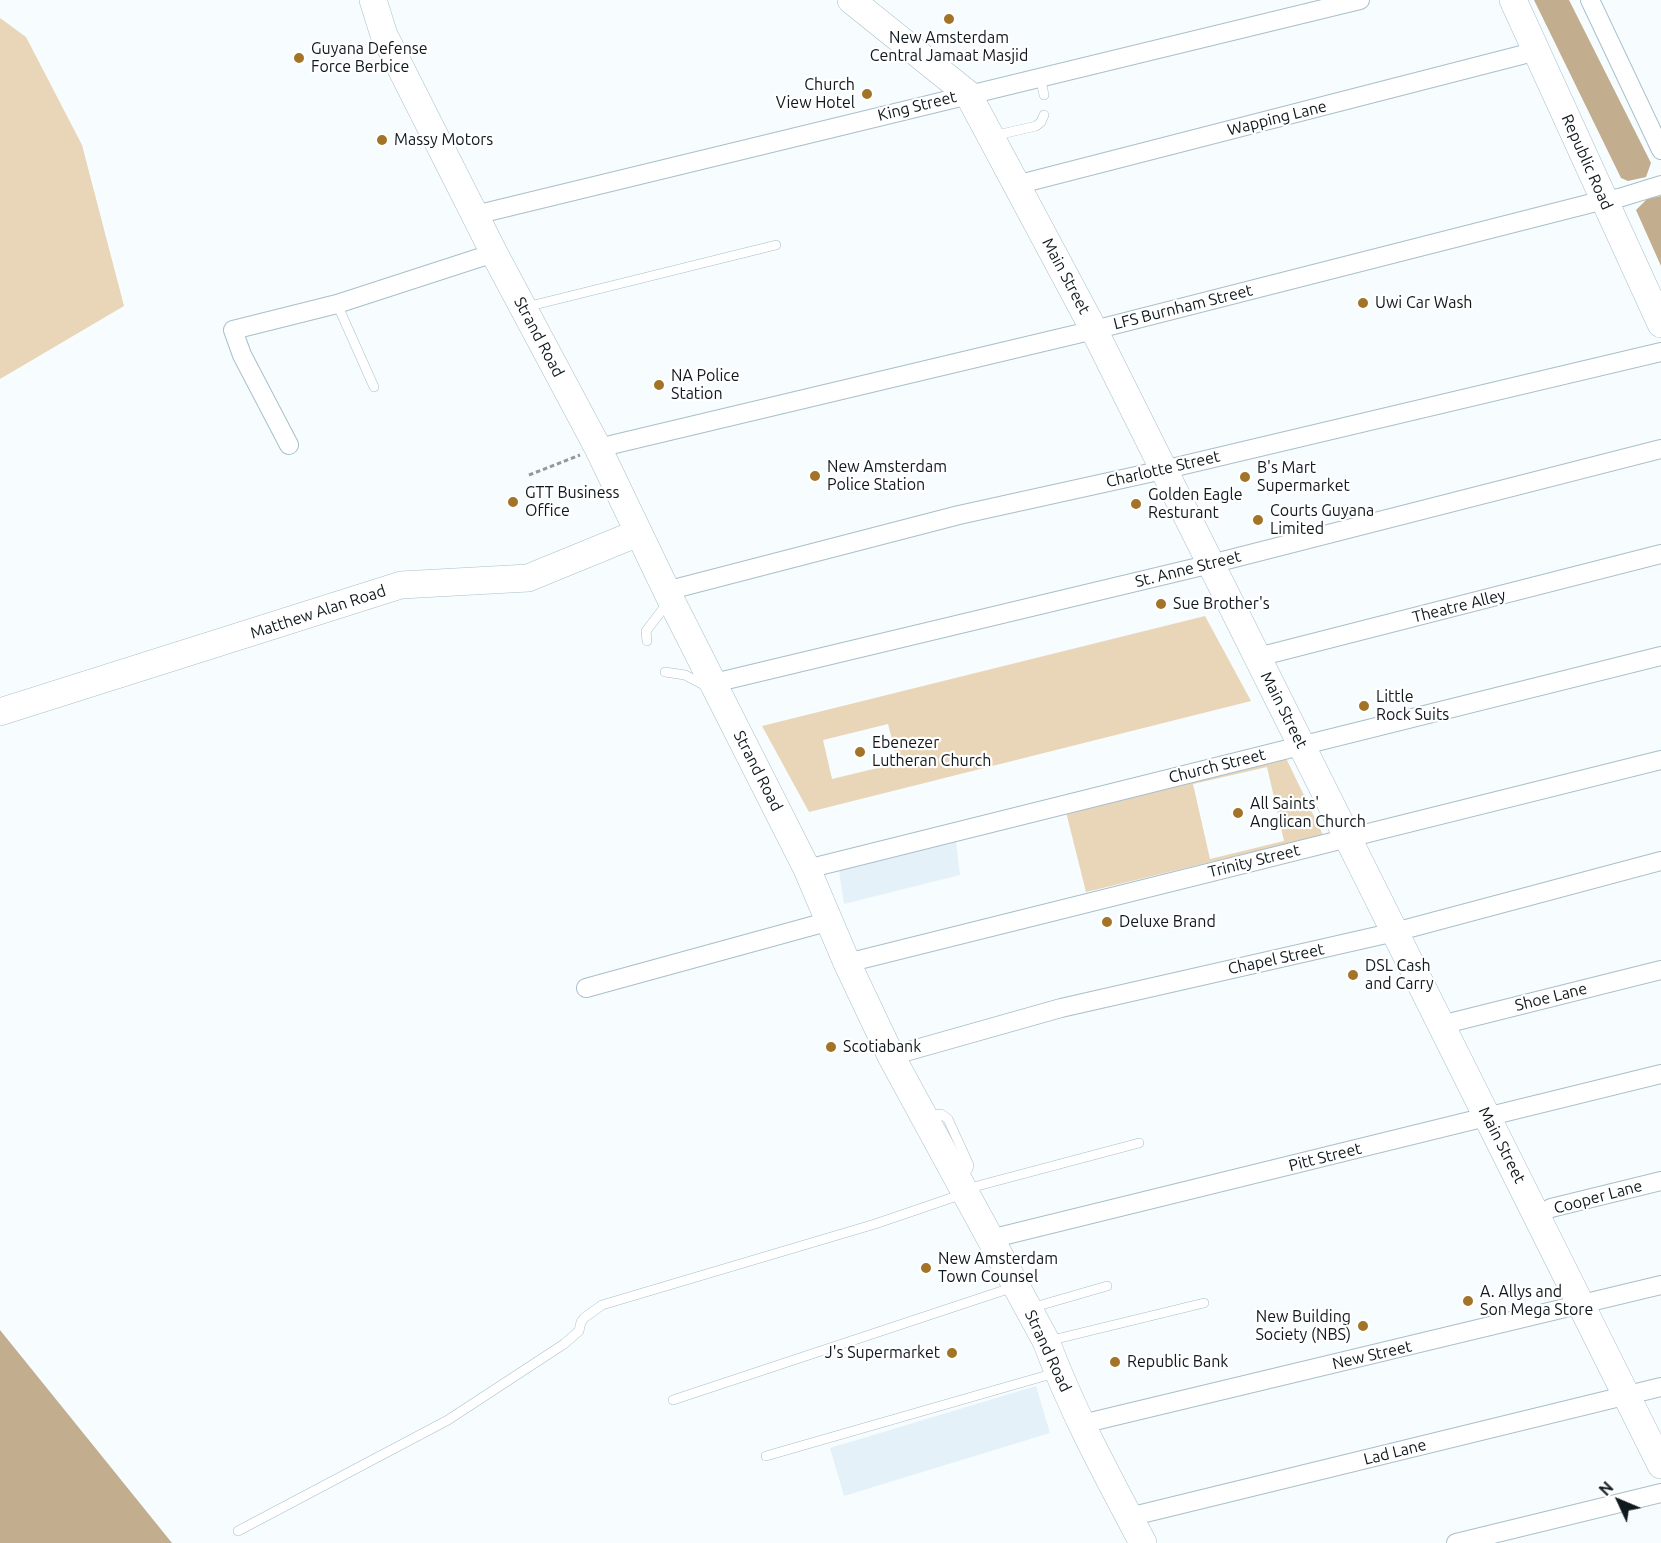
<!DOCTYPE html>
<html>
<head>
<meta charset="utf-8">
<style>
  body { margin:0 }
  #map { position:relative; width:1661px; height:1543px; overflow:hidden; background:#f7fcfe; font-family:Ubuntu,sans-serif }
  canvas { display:block }
  .north { position:absolute; left:1589px; top:1471px; width:60px; height:60px; -webkit-text-stroke:4px #fff; paint-order:stroke; rotate:314deg; font-size:16px; font-weight:700; line-height:24px; text-align:center; color:#10191d }
  .north::after { content:''; display:block; margin:auto; width:21px; height:27px; background:#10191d; clip-path:polygon(50% 0,100% 100%,50% 72%,0 100%) }
</style>
</head>
<body>
<div id="map">
<canvas width="1661" height="1543"></canvas>
<div class="north">N</div>
</div>
<script>
const ctx = document.querySelector('canvas').getContext('2d');
ctx.lineJoin = 'round';
function fill(path, color) {
  ctx.fillStyle = color;
  ctx.fill(path, 'evenodd');
}
function trace(path, color, width, dash) {
  ctx.strokeStyle = color;
  ctx.lineWidth = width;
  ctx.lineCap = dash ? 'butt' : 'round';
  ctx.setLineDash(dash || []);
  ctx.stroke(path);
}
function drawText(font, color, halo, rows, align = 'center') {
  ctx.font = font + ' Ubuntu,sans-serif';
  ctx.lineWidth = 4.5;
  ctx.setLineDash([]);
  ctx.textBaseline = 'middle';
  ctx.strokeStyle = halo;
  ctx.fillStyle = color;
  for (const [text, x, y, turn = 0] of rows) {
    ctx.save();
    ctx.translate(x, y);
    ctx.rotate((+turn || 0) * Math.PI / 180);
    ctx.textAlign = isNaN(turn) ? turn : align;
    if (halo) ctx.strokeText(text, 0, 0);
    ctx.fillText(text, 0, 0);
    ctx.restore();
  }
}
fill(new Path2D(`
  M956,842l4,33 -116,29 -5,-33z
  M1036,1386l14,47 -206,63 -14,-48z`), '#e5f1f8');
fill(new Path2D(`
  M0,18l26,19 56,108 42,161 -124,73z
  M1205,616l46,85 -442,111 -47,-86zM888,724l10,39 -66,16 -9,-39z
  M1285,756l38,79 -237,57 -20,-80zM1267,767l17,74 -74,18 -17,-75z`), '#e9d5b7');
fill(new Path2D(`
  M1534,0h35l82,163 -5,14 -18,4 -7,-3z
  M1661,196v70l-25,-56 11,-11z
  M0,1330l172,213h-172z`), '#c2ad8f');
const lane = new Path2D(`
  M1040,76l4,19
  M993,136l43,-10 5,-4 3,-7
  M337,304l37,83
  M526,307l250,-62
  M647,641l-1,-10 23,-30
  M665,672l20,3 17,9h6
  M928,1116l13,-2 7,5 21,46 -1,4 -8,9
  M966,1189l173,-46
  M1031,1308l76,-22
  M1048,1341l156,-38
  M673,1400l341,-113
  M766,1456l289,-83
  M238,1531l210,-111 116,-76 15,-13 2,-9 3,-4 18,-13 273,-81 88,-30`);
const street = new Path2D(`
  M1590,0l71,150
  M1016,185l521,-134
  M475,215l885,-215
  M289,445l-47,-90 -9,-25 104,-26 157,-51
  M598,448l496,-118 510,-130 15,-2 42,-13
  M666,591l293,-76 204,-45 498,-118
  M1258,657l403,-103
  M714,683l497,-119 450,-115
  M807,869l854,-213
  M847,963l814,-203
  M586,988l244,-67
  M1441,1025l220,-55
  M891,1056l170,-48 334,-76 266,-71
  M1537,1216l14,-8 110,-27
  M990,1239l671,-165
  M1082,1424l579,-139
  M1129,1517l532,-130
  M1456,1543l205,-50`);
const secondary = new Path2D(`
  M373,0l11,35 110,218 104,195 73,152 136,269 40,94 44,93 155,285c26,70 62,136 97,202
  M851,0l117,94 126,236 567,1135
  M1513,0l148,324
  M0,712l401,-127 127,-7 110,-45`);
trace(lane, '#a8bfcb', 10);
trace(street, '#a8bfcb', 20);
trace(secondary, '#a8bfcb', 28);
trace(new Path2D(`
  M529,475l51,-20`), '#92989b', 3, [4.5, 3]);
trace(lane, '#fff', 9);
trace(street, '#fff', 18);
trace(secondary, '#fff', 27);
for (const [x, y, r, color] of [
  [949,19,6,"#a37427"],
  [299,58,6,"#a37427"],
  [867,94,6,"#a37427"],
  [382,140,6,"#a37427"],
  [1363,303,6,"#a37427"],
  [659,385,6,"#a37427"],
  [815,476,6,"#a37427"],
  [1245,477,6,"#a37427"],
  [513,502,6,"#a37427"],
  [1136,504,6,"#a37427"],
  [1258,520,6,"#a37427"],
  [1161,604,6,"#a37427"],
  [1364,706,6,"#a37427"],
  [860,752,6,"#a37427"],
  [1238,813,6,"#a37427"],
  [1107,922,6,"#a37427"],
  [1353,975,6,"#a37427"],
  [831,1047,6,"#a37427"],
  [926,1268,6,"#a37427"],
  [1468,1301,6,"#a37427"],
  [1363,1326,6,"#a37427"],
  [952,1353,6,"#a37427"],
  [1115,1362,6,"#a37427"]
]) {
  const dot = new Path2D();
  dot.arc(x, y, r, 0, 2 * Math.PI);
  ctx.fillStyle = color;
  ctx.fill(dot);
  trace(dot, '#fff', 2);
}
drawText('16px', '#10191d', '#fff', [
  ["New Amsterdam",949,38,"center"],
  ["Central Jamaat Masjid",949,56,"center"],
  ["Guyana Defense",311,49],
  ["Force Berbice",311,67],
  ["Church",855,85,"right"],
  ["View Hotel",855,103,"right"],
  ["Massy Motors",394,140],
  ["Uwi Car Wash",1375,303],
  ["NA Police",671,376],
  ["Station",671,394],
  ["New Amsterdam",827,467],
  ["Police Station",827,485],
  ["B's Mart",1257,468],
  ["Supermarket",1257,486],
  ["GTT Business",525,493],
  ["Office",525,511],
  ["Golden Eagle",1148,495],
  ["Resturant",1148,513],
  ["Courts Guyana",1270,511],
  ["Limited",1270,529],
  ["Sue Brother's",1173,604],
  ["Little",1376,697],
  ["Rock Suits",1376,715],
  ["Ebenezer",872,743],
  ["Lutheran Church",872,761],
  ["All Saints'",1250,804],
  ["Anglican Church",1250,822],
  ["Deluxe Brand",1119,922],
  ["DSL Cash",1365,966],
  ["and Carry",1365,984],
  ["Scotiabank",843,1047],
  ["New Amsterdam",938,1259],
  ["Town Counsel",938,1277],
  ["A. Allys and",1480,1292],
  ["Son Mega Store",1480,1310],
  ["New Building",1351,1317,"right"],
  ["Society (NBS)",1351,1335,"right"],
  ["J's Supermarket",940,1353,"right"],
  ["Republic Bank",1127,1362]
], 'left');
drawText('16px', '#10191d', '#fff', [
  ["King Street",917,106,-14],
  ["Wapping Lane",1277,118,-14],
  ["Republic Road",1587,162,66],
  ["Main Street",1066,276,62],
  ["LFS Burnham Street",1183,307,-14],
  ["Strand Road",539,337,62],
  ["Charlotte Street",1163,469,-13],
  ["St. Anne Street",1188,569,-14],
  ["Theatre Alley",1459,606,-14],
  ["Matthew Alan Road",318,612,-18],
  ["Main Street",1284,710,63],
  ["Church Street",1217,766,-14],
  ["Strand Road",758,771,63],
  ["Trinity Street",1254,861,-14],
  ["Chapel Street",1276,959,-12],
  ["Shoe Lane",1551,997,-14],
  ["Main Street",1502,1145,63],
  ["Pitt Street",1325,1157,-14],
  ["Cooper Lane",1598,1197,-15],
  ["Strand Road",1048,1351,65],
  ["New Street",1372,1355,-13],
  ["Lad Lane",1395,1452,-14]
]);
</script>
</body>
</html>
